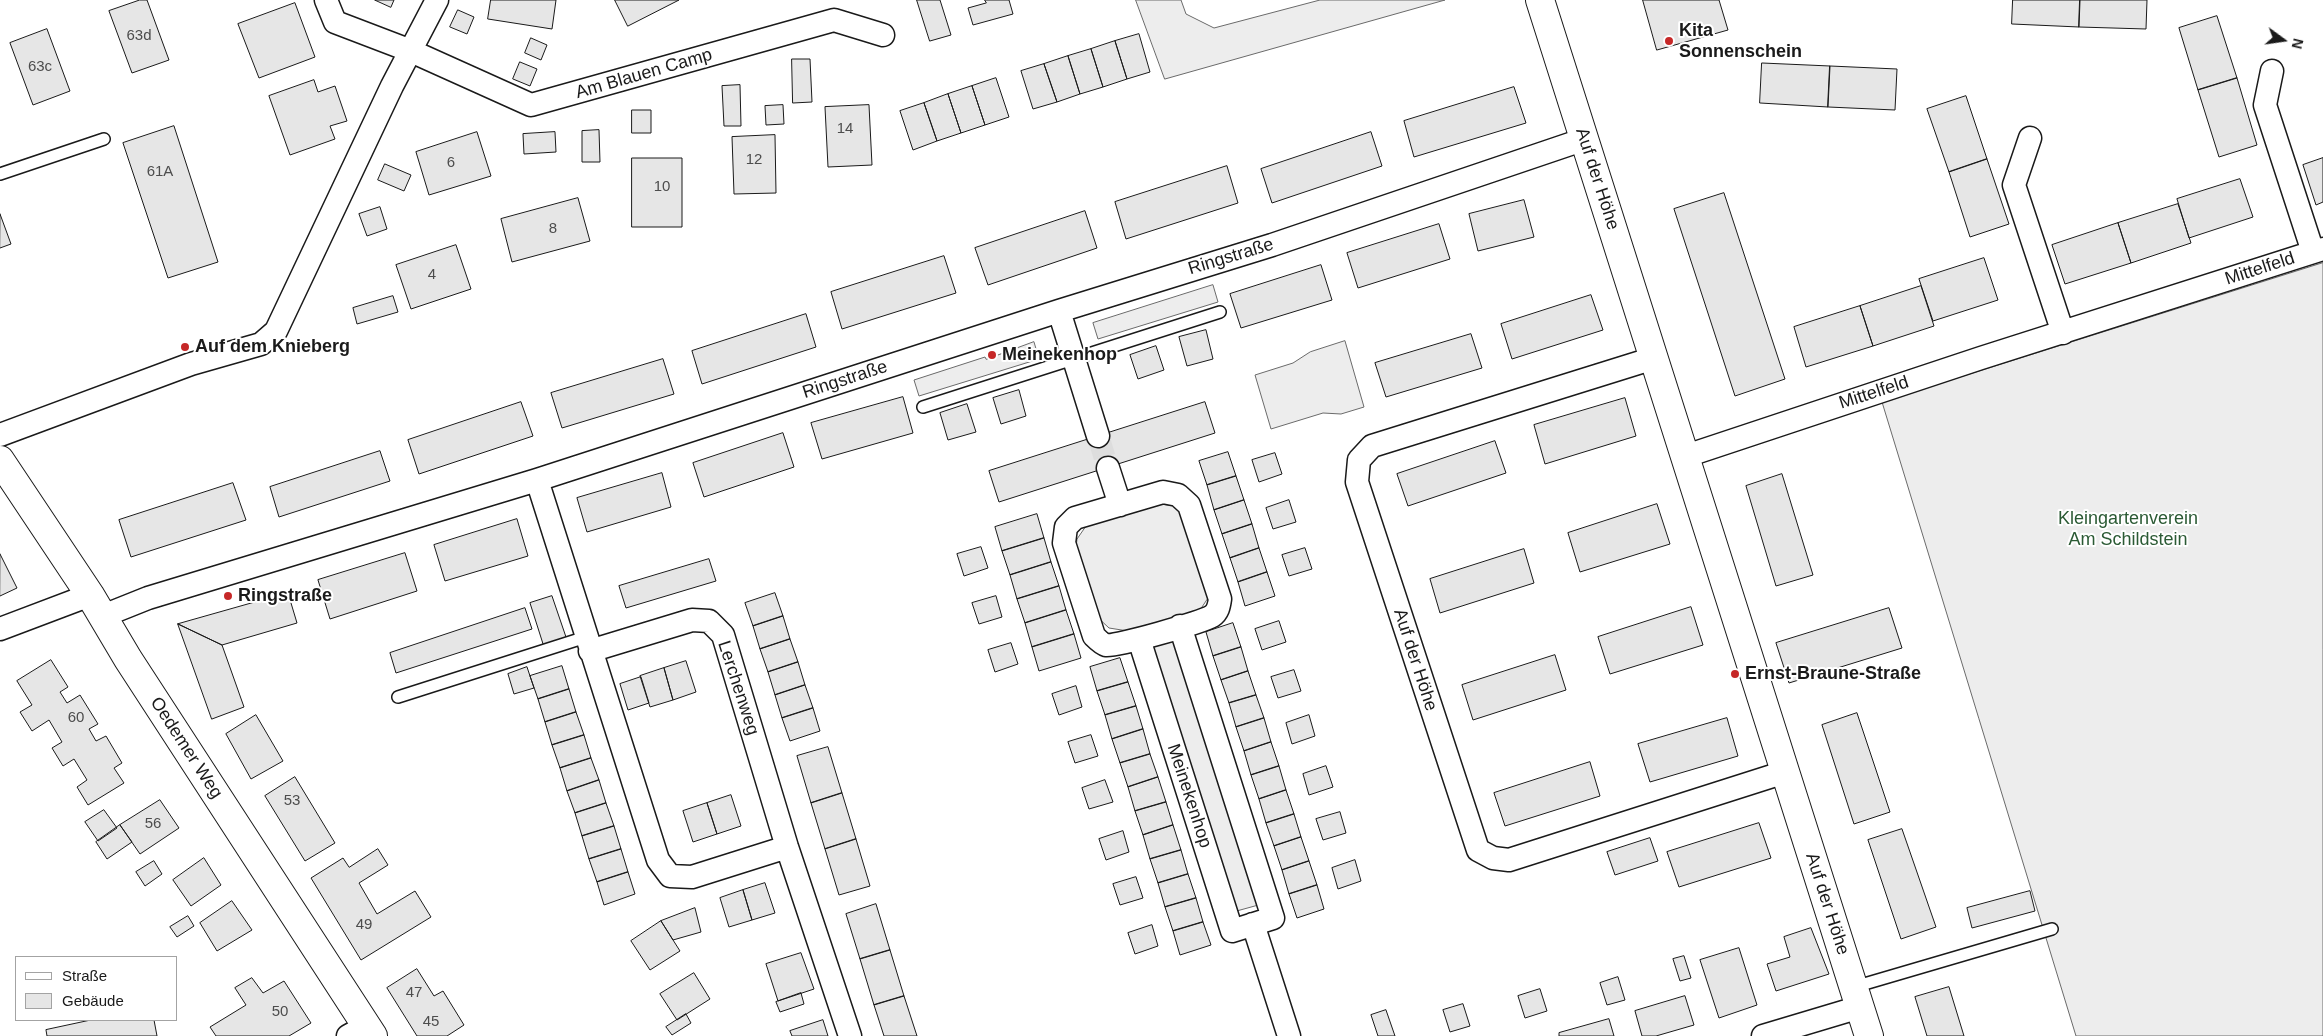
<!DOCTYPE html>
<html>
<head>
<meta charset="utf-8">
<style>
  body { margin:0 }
  #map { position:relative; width:2323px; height:1036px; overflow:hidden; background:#fff; font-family:Arial,sans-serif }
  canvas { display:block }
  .legend { position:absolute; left:15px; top:956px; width:162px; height:65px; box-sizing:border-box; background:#fff; border:1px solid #a3a3a3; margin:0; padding:6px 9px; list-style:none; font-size:15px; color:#1a1a1a }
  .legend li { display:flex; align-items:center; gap:10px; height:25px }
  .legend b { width:25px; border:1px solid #a3a3a3 }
  .north { position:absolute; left:2258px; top:15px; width:50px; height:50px; -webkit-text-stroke:4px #fff; paint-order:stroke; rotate:104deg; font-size:14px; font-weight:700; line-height:20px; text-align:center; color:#1a1a1a }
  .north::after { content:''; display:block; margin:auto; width:18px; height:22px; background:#1a1a1a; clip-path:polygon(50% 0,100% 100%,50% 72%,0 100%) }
</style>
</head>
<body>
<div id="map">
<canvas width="2323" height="1036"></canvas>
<ul class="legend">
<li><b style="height:6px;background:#fff"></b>Straße</li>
<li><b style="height:14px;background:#e6e6e6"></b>Gebäude</li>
</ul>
<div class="north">N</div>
</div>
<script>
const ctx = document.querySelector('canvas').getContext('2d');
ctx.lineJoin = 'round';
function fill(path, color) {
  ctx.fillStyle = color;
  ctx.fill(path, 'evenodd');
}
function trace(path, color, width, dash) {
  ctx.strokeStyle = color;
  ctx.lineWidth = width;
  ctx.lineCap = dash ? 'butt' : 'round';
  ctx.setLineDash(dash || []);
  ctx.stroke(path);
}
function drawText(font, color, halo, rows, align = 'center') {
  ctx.font = font + ' Arial,sans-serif';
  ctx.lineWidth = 4;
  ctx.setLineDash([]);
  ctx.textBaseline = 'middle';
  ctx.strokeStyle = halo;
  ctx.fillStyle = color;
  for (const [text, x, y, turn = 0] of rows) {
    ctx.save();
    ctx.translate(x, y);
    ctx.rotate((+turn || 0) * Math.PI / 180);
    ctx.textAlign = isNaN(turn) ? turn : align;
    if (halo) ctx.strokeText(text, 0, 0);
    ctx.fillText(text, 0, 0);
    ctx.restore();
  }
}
const built = new Path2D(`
  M1136,0h45l5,14 28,14 106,-28h125l-280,79z
  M2323,263v773h-247l-194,-634z
  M1213,285l5,17 -120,37 -5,-16z
  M1345,341l19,66 -23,7 -18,-1 -52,16 -16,-54 38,-12 17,-11z
  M1034,342l5,17 -120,37 -5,-16 71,-23 1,2z
  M1160,504l15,2 11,10 22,68v14l-8,12 -72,21 -19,-3 -14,-13 -20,-59 2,-17 9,-13z
  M1178,634l84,270 -29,8 -85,-268z`);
fill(built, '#ededed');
trace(built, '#6a6a6a', 1);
const building = new Path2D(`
  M140,0h7l22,60 -37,13 -23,-62z
  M375,0h19l-3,7z
  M491,0h65l-4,29 -64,-10z
  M615,0h64l-51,26z
  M917,0h23l11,35 -21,6z
  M985,0h24l4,14 -40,11 -5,-17 18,-5z
  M1643,0h76l9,30 -71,20z
  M2013,0h67l-1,27 -67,-3z
  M2080,0h67l-1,29 -67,-2z
  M295,3l20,54 -56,21 -21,-54z
  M458,10l16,7 -7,17 -17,-7z
  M2217,16l20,62 -39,12 -19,-62z
  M47,29l23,62 -37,14 -23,-62z
  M1139,34l11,38 -23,7 -12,-38z
  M531,38l16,7 -6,15 -16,-7z
  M1115,41l12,38 -24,8 -12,-38z
  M1091,49l12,38 -23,7 -12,-38z
  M1068,56l12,38 -23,8 -13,-38z
  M792,59h18l2,43 -19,1z
  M520,62l17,7 -7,17 -17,-7z
  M1762,63l68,3 -2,41 -68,-4z
  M1044,64l13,38 -24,7 -12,-38z
  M1830,66l67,3 -2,41 -67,-3z
  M996,78l13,39 -24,8 -13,-39z
  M2237,78l20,67 -38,12 -21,-67z
  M314,80l4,12 17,-6 12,35 -17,5 5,13 -45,16 -21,-59z
  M740,85l1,41h-17l-2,-40z
  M972,86l13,39 -24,8 -13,-39z
  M1514,87l12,36 -112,34 -10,-36z
  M948,94l13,39 -24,8 -13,-38z
  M1966,96l21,63 -38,13 -22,-63z
  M924,103l13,38 -24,9 -13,-39z
  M783,105l1,19 -18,1 -1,-19z
  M869,105l3,60 -44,2 -3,-60z
  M632,110h19v23h-19z
  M174,126l44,136 -50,16 -45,-135z
  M599,130l1,32h-18v-31z
  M477,132l14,44 -62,19 -13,-43z
  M555,132l1,20 -32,2 -1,-20z
  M1371,132l11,34 -110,37 -11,-34z
  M775,135l1,58 -42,1 -2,-57z
  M632,158h50v69h-50z
  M2323,158v44l-7,3 -13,-40z
  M1987,159l22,65 -39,13 -21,-65z
  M385,164l26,11 -7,16 -26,-11z
  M1227,166l11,37 -112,36 -11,-37z
  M2240,179l13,38 -64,21 -12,-39z
  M1724,193l61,186 -50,17 -61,-187z
  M578,198l12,43 -78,21 -11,-43z
  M1524,200l10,37 -56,14 -9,-37z
  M2178,204l13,39 -60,20 -13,-40z
  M380,207l7,22 -20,7 -8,-22z
  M1085,211l12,37 -109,37 -13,-37z
  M0,214l11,30 -11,4z
  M2118,223l13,40 -66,21 -13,-39z
  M1439,224l11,35 -92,29 -11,-35z
  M456,245l15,44 -60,20 -15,-44z
  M944,256l12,37 -114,36 -11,-37z
  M1984,258l14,42 -65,21 -14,-42z
  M1321,265l11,35 -91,28 -11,-34z
  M1921,286l13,40 -61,20 -13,-40z
  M1591,295l12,35 -91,29 -11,-35z
  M393,296l5,16 -41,12 -4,-16z
  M1860,306l13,40 -67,21 -12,-40z
  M806,314l10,33 -114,37 -10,-33z
  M1206,330l7,29 -26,7 -8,-29z
  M1471,334l11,34 -96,29 -11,-34z
  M1156,346l8,24 -26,9 -8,-24z
  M663,359l11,35 -112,34 -11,-35z
  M1019,390l7,26 -25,8 -8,-26z
  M903,397l10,36 -91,26 -11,-36z
  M1625,398l11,38 -91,28 -11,-39z
  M521,402l12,34 -114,38 -11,-34z
  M1205,402l10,31 -216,69 -10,-31z
  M967,404l9,28 -28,8 -8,-27z
  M783,433l11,34 -90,30 -11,-34z
  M1495,441l11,32 -98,33 -11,-32z
  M380,451l10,30 -111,36 -9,-30z
  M1228,452l8,24 -29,9 -8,-24z
  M1275,453l7,21 -23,8 -7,-22z
  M662,473l9,34 -84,25 -10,-34z
  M1782,474l31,101 -37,11 -30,-100z
  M1236,476l8,24 -30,10 -7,-25z
  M233,483l13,37 -115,37 -12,-37z
  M1244,500l8,24 -30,10 -8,-24z
  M1289,500l7,22 -23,7 -7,-21z
  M1657,504l13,40 -90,28 -12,-39z
  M1037,514l7,24 -42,13 -7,-24z
  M517,519l11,37 -83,25 -11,-36z
  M1252,524l7,24 -29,10 -8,-24z
  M1044,538l7,24 -41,13 -8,-24z
  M981,547l7,21 -24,8 -7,-22z
  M1259,548l8,24 -29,10 -8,-24z
  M1305,548l7,21 -23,7 -7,-21z
  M1524,549l10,34 -94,30 -10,-34z
  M405,553l12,38 -87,28 -12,-39z
  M0,554l17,34 -17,8z
  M709,559l7,22 -90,27 -7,-22z
  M1051,562l8,24 -42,13 -7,-24z
  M1267,572l8,24 -30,10 -7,-24z
  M1059,586l7,24 -41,13 -8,-24z
  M288,593l9,30 -75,22 -44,-21z
  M775,593l8,23 -30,10 -8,-23z
  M552,596l15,44 -23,7 -14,-44z
  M996,596l6,21 -23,7 -7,-21z
  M1691,607l12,38 -93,29 -12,-37z
  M525,608l7,21 -136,44 -6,-20z
  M1889,608l13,40 -113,35 -13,-40z
  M1066,610l8,24 -42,13 -7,-24z
  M783,616l7,23 -30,10 -7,-23z
  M1279,621l7,21 -24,8 -7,-21z
  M1233,623l8,24 -28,9 -7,-24z
  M178,624l44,21 22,62 -32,12z
  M1074,634l7,24 -42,13 -7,-24z
  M790,639l8,23 -30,10 -8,-23z
  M1011,643l7,21 -23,8 -7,-22z
  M1241,647l7,24 -27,9 -8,-24z
  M1555,655l11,35 -93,30 -11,-35z
  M1120,658l8,24 -31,9 -7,-24z
  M51,660l17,27 -8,5 7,11 13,-8 18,29 -9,5 7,12 10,-5 16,27 -8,5 10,15 -36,22 -11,-18 10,-7 -13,-21 -11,7 -11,-18 10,-6 -13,-22 -17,11 -12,-19 12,-7 -15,-24z
  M686,661l10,31 -23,8 -9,-32z
  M798,662l7,23 -30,10 -7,-23z
  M562,666l7,23 -31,10 -8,-23z
  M527,667l7,21 -20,6 -6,-20z
  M664,668l9,32 -23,7 -10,-31z
  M1294,670l7,21 -23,7 -7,-21z
  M1248,671l8,24 -27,8 -8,-23z
  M641,677l8,26 -21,7 -8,-26z
  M1128,682l8,24 -31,9 -8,-24z
  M805,685l8,23 -31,10 -7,-23z
  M1076,686l6,21 -23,8 -7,-21z
  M569,689l7,23 -31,10 -7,-23z
  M1256,695l8,23 -28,9 -7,-24z
  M1136,706l7,23 -31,10 -7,-24z
  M813,708l7,23 -30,10 -8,-23z
  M576,712l8,23 -32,10 -7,-23z
  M1857,713l33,99 -36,12 -32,-99z
  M256,715l27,46 -32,18 -25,-45z
  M1309,715l6,21 -23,8 -6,-21z
  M1264,718l7,24 -27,9 -8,-24z
  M1727,718l11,38 -88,26 -12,-38z
  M1143,729l7,25 -30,9 -8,-24z
  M584,735l7,23 -31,10 -8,-23z
  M1091,735l7,21 -23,7 -7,-21z
  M1271,742l8,24 -28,9 -7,-24z
  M828,747l14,46 -31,10 -14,-47z
  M1150,754l8,23 -30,10 -8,-24z
  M591,758l8,22 -32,11 -7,-23z
  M1590,762l10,34 -95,30 -11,-33z
  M1279,766l7,24 -27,9 -8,-24z
  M1326,766l7,21 -24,8 -6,-21z
  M295,777l40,66 -30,18 -40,-65z
  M1158,777l8,25 -31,9 -7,-24z
  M599,780l7,23 -31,10 -8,-22z
  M1105,780l8,22 -24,7 -7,-21z
  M1286,790l8,24 -28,9 -7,-24z
  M842,793l14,46 -31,10 -14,-46z
  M731,795l10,31 -24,8 -10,-31z
  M160,800l19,28 -39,26 -20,-29z
  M1166,802l7,23 -30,10 -8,-24z
  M606,803l8,23 -32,10 -7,-23z
  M707,803l10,31 -24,8 -10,-31z
  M104,810l13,18 -19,13 -13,-19z
  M1340,812l6,21 -23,7 -7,-21z
  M1294,814l7,23 -27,9 -8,-23z
  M1759,823l12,35 -92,29 -12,-35z
  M120,825l12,17 -25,17 -11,-17z
  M1173,825l8,25 -31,9 -7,-24z
  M614,826l7,23 -32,10 -7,-23z
  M1902,829l34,98 -35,12 -33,-99z
  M1123,831l6,21 -23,8 -7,-21z
  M1301,837l8,24 -27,9 -8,-24z
  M1650,838l8,23 -43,14 -8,-23z
  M856,839l14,47 -31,9 -14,-46z
  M378,849l10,16 -29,18 18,31 38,-23 16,26 -70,43 -50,-82 32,-20 6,9z
  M621,849l7,23 -31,10 -8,-23z
  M1181,850l7,24 -30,9 -8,-24z
  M204,858l17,27 -30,21 -18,-26z
  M1355,860l6,21 -23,8 -6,-21z
  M154,861l8,13 -17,12 -9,-14z
  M1309,861l8,24 -28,9 -7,-24z
  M628,872l7,22 -31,11 -7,-23z
  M1188,874l8,24 -31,9 -7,-24z
  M1136,877l7,21 -23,7 -7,-21z
  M765,883l10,30 -23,7 -9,-30z
  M1317,885l7,24 -27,9 -8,-24z
  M743,890l9,30 -23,7 -9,-29z
  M2030,891l5,20 -63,17 -5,-20z
  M1196,898l7,24 -30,9 -8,-24z
  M232,901l20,29 -35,21 -17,-28z
  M876,904l14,46 -30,9 -14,-45z
  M695,908l6,24 -28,8 -12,-19z
  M188,916l6,10 -17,11 -7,-10z
  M661,921l19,30 -30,19 -19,-29z
  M1203,922l8,23 -31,10 -7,-24z
  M1152,925l6,21 -23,8 -7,-21z
  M1811,928l18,46 -53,17 -9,-27 23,-7 -6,-20z
  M1739,948l18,57 -38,13 -19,-58z
  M890,950l14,46 -30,9 -14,-46z
  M801,953l13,36 -36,12 -12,-37z
  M1684,956l7,22 -11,3 -7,-22z
  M417,969l17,27 9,-5 21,34 -17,11h-30l-30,-48z
  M694,973l16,26 -33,21 -17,-26z
  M1618,977l7,23 -18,5 -7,-22z
  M252,978l11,15 21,-12 27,42 -22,13h-73l-6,-9 36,-22 -11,-17z
  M1949,987l15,49h-37l-12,-39z
  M1540,989l7,22 -22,7 -7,-22z
  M801,993l3,11 -24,8 -4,-10z
  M904,996l13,40h-33l-10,-31z
  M1685,996l9,29 -38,11h-14l-7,-25z
  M1463,1004l7,22 -20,6 -7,-22z
  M1386,1010l9,26h-17l-7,-21z
  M686,1014l5,9 -19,12 -6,-8z
  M1609,1019l5,17h-55v-3z
  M91,1020h63l3,16h-110l-1,-6z
  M823,1020l5,16h-36l-2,-5z`);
fill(building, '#e6e6e6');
trace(building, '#1a1a1a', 1);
trace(new Path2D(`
  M1098,436l10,32`), '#ddd', 22, [22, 11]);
const service = new Path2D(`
  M0,174l104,-35
  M923,407l297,-95
  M398,697l188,-60
  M1854,987l198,-58`);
const minor = new Path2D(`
  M326,0l9,22 76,29 120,54 303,-85 49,15
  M2272,71l-7,34 48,147
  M2030,138l-16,47 49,148
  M1059,311l39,125
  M1654,358l-282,88 -13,14 -2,22 121,368 15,8 16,2 276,-88
  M0,435l191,-71 70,-20 15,-13 116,-245 45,-86
  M1686,456l295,-98 342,-109
  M1108,468l12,37
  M537,480l121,380 12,16 22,1 95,-30
  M1163,492l15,3 11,10 31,94c-1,7 -2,13 -8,17 -10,6 -96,31 -106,29 -4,-1 -9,-6 -12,-9l-30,-93 2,-16 9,-9z
  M103,616l45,-18 389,-118 522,-169 213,-66 313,-106
  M0,629l90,-34
  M1139,639l93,292 41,-13 -93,-292
  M590,651l102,-31 17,1 14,14 64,212 63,189
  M1253,924l36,112
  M348,1036l18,-10
  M1763,1036l97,-29`);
const tertiary = new Path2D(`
  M1540,0l329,1036
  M0,460l90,135 38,64 245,377`);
trace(service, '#1a1a1a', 14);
trace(minor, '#1a1a1a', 25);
trace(tertiary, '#1a1a1a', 30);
trace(service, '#fff', 11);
trace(minor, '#fff', 22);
trace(tertiary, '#fff', 28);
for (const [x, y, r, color] of [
  [1669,41,5,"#c62828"],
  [185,347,5,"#c62828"],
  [992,355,5,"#c62828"],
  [228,596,5,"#c62828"],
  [1735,674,5,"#c62828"]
]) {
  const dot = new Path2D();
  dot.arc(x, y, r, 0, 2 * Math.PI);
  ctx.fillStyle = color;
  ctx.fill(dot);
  trace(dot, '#fff', 2);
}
drawText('15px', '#4d4d4d', null, [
  ["63d",139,36],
  ["63c",40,67],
  ["14",845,129],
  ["12",754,160],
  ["6",451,163],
  ["61A",160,172],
  ["10",662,187],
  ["8",553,229],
  ["4",432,275],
  ["60",76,718],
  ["53",292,801],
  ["56",153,824],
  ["49",364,925],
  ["47",414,993],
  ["50",280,1012],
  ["45",431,1022]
]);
drawText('bold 18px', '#1a1a1a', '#fff', [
  ["Kita",1679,31],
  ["Sonnenschein",1679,52],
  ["Auf dem Knieberg",195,347],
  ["Meinekenhop",1002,355],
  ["Ringstraße",238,596],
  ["Ernst-Braune-Straße",1745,674]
], 'left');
drawText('18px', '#1a1a1a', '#fff', [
  ["Am Blauen Camp",644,74,-16],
  ["Auf der Höhe",1597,179,72],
  ["Ringstraße",1231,257,-17],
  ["Mittelfeld",2260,269,-18],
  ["Ringstraße",845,380,-18],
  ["Mittelfeld",1874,393,-18],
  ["Auf der Höhe",1415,660,72],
  ["Lerchenweg",738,688,72],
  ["Oedemer Weg",186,748,57],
  ["Meinekenhop",1189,796,72],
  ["Auf der Höhe",1827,904,72]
]);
drawText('18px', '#2b5a34', '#fff', [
  ["Kleingartenverein",2128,519],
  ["Am Schildstein",2128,540]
]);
</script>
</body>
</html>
